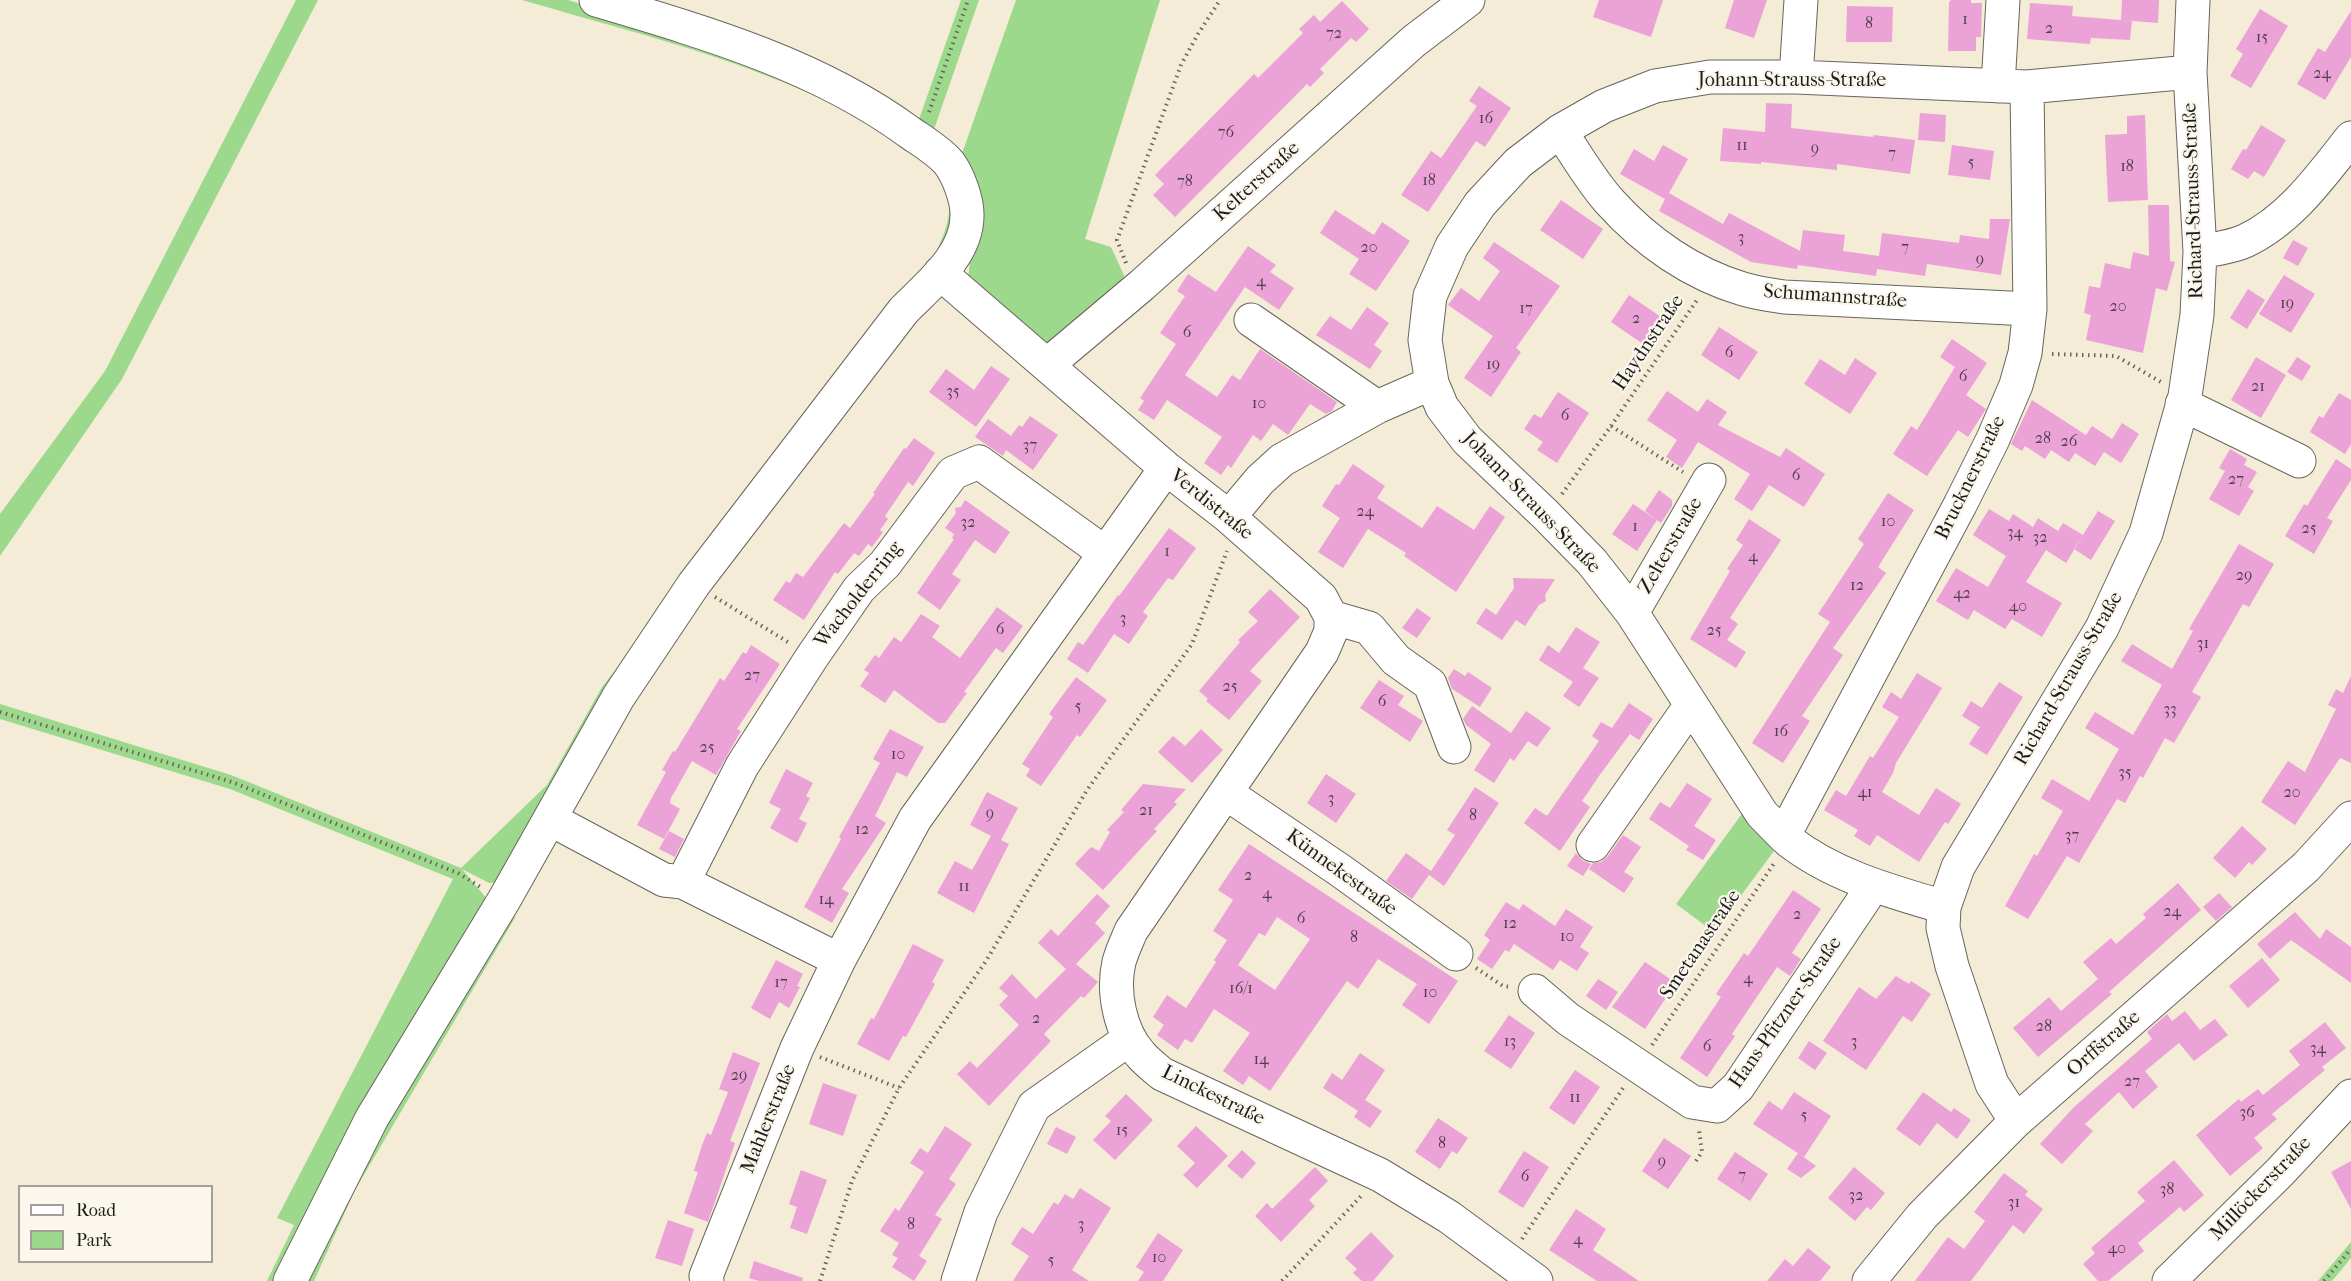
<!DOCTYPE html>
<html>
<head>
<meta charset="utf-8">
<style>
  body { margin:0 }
  #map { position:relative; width:2351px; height:1281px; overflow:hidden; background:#f4ecd6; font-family:"IM FELL French Canon",serif }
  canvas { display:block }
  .legend { position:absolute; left:18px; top:1185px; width:195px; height:78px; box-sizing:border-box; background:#fbf7ec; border:2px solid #a29f99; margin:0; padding:8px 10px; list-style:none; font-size:18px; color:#1c1c1c }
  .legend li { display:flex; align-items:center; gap:12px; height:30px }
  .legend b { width:30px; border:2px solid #a29f99 }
</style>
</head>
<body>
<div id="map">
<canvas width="2351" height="1281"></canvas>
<ul class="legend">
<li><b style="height:8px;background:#fff"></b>Road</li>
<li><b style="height:16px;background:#9cd98d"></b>Park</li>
</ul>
</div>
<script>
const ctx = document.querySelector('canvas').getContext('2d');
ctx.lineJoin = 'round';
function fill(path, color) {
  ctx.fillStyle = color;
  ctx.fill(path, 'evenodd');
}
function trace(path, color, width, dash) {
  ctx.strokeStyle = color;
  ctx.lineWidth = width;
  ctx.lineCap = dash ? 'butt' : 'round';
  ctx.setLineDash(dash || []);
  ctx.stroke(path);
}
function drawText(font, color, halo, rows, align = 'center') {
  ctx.font = font + ' "IM FELL French Canon",serif';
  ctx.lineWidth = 4.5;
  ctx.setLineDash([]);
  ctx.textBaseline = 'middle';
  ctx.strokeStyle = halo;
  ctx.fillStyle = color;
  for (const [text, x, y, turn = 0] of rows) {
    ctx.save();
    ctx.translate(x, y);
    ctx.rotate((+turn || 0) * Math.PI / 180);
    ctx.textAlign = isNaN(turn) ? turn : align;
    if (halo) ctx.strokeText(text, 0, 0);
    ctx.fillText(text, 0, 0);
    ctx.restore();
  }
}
fill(new Path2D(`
  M296,0h22l-196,379 -122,177v-42l105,-143z
  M522,0h46l154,46 194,98 39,48 -3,48 -18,17c13,-30 24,-50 5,-82 -8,-14 -32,-28 -46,-37 -112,-71 -245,-101 -371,-138z
  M961,0h18l-47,135 -15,-10z
  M1016,0h144l-75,239 26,8 13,28 -1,13 -76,68 -80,-70 9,-73 -17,-51z
  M682,586l-177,296 -16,1 -27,-14 30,36 -211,376h-14l27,-56 -17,-7 176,-339 -223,-90 -230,-70v-15l231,71 230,93 86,-83 55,-98z
  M1744,811l30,40 -60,81 -38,-28z
  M516,916l-161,274 -41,91h-15l23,-49 174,-299z
  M2351,1242v16l-19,23h-14z`), '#9cd98d');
fill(new Path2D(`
  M1599,0h64l-12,37 -58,-20z
  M1734,0h33l-13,38 -29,-10z
  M1951,0h20v3h11l-1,34h-5v14h-28l1,-49z
  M2122,0h37l-1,23 -37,-3z
  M1342,1l27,28 -13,13 -5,-4 -31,31 4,4 -14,14 -3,-3 -132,133 -22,-22 11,-11 -9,-9 99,-101 4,4 45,-45 -4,-4 15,-14 6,7z
  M2030,3l43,3 -1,10 60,5 -2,19 -39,-2 -1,6 -63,-5z
  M1847,6l46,1 -1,35h-46z
  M2260,9l28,17 -37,62 -21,-12 13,-22 -7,-5z
  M2351,11v46l-26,43 -28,-16 21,-36 7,4z
  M1479,86l32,22 -26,39 -9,-6 -48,71 -27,-17 30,-44 10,7 36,-52 -8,-5z
  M1766,103l26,1 -1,24 82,9 1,-2 41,5 -5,34 -73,-10v6l-76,-8v2l-41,-3 3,-33 42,4z
  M1920,113l26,2 -1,27 -27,-2z
  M2145,115l3,85 -40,2 -3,-67 22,-1v-18z
  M2261,125l25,15 -22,37 -10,-6 -6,8 -17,-10 12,-20 3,1z
  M1663,145l25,14 -19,34 54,31 6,-11 71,38 3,-21 42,5 -2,16 36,5 3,-23 77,10 1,-8 29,4 1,-20h20l-9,56 -74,-11 -2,12 -48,-7 -1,7 -78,-11 -1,4 -46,-7 -92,-51 6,-12 -45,-25 14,-25 20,12z
  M1952,145l42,6 -4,29 -42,-5z
  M1561,200l42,29 -20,30 -43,-29z
  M2148,205h21l1,56 5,1 -8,29 -11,-3 -13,65 -57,-13 5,-25 -7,-2 5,-27 11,2 5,-25 25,6 3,-17 16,4z
  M1335,210l39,25 8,-13 28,19 -34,50 -27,-17 10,-15 -39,-26z
  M2293,240l15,8 -10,18 -15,-8z
  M1494,242l66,44 -44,62 5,4 -30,45 -27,-19 29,-42 -45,-31 13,-17 18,13 21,-30 -17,-13z
  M1248,246l28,19 -6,7 24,16 -15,22 -34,-23 -60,88 32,22 15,-22 8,5 20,-31 77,53 -5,9 -6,3 -16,-10 -22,31 -15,-11 -12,17 -8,-6 -22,33 -3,-3 -7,10 -17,-12 18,-26 -55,-37 -13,20 -16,-10 6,-9 -4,-3 36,-54 -16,-11 25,-37 -8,-5 11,-17 28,18z
  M2284,275l31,19 -24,39 -32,-19z
  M2248,289l17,11 -18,29 -17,-11z
  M1629,295l32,22 -18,27 -32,-22z
  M1367,307l22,16 -15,22 8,6 -12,18 -54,-34 14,-19 21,14z
  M1719,327l39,25 -19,28 -38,-25z
  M1952,339l35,24 -21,32 20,14 -18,28 -10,-7 -31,46 -34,-22 18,-28 6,4 38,-63 -15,-10z
  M2256,357l30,18 -25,43 -30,-18z
  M2297,357l14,9 -9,15 -15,-9z
  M1855,358l22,15 -27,41 -46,-30 16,-25 25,16z
  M991,366l19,13 -34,48 -47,-35 17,-23 28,21z
  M1667,391l31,21 9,-13 20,13 -9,13 62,32 6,-9 39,26 -21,33 -35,-22 -17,26 -18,-12 16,-25 -52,-32 -16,26 -16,-11 11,-17 -30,-20z
  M1558,392l31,21 -32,50 -20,-13 6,-8 -19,-13 10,-15 7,4z
  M2339,393l12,7v44l-6,10 -35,-22 9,-16 4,2z
  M2032,400l54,35 6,-9 20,13 10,-16 17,11 -18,29 -17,-11 -9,14 -20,-13 -6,9 -18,-12 -6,9 -20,-13 -3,5 -11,-7z
  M1030,416l28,19 -25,35 -27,-20 -3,6 -28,-19 13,-18 23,17 8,-11 3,2z
  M914,438l21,15 -22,33 -5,-4 -23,34 3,3 -8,11 3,2 -11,15 -4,-3 -9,12 -5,-3 -16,21 -3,-2 -31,48 -31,-20 13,-19 4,2 6,-10 7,4 41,-54 6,5 25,-34 -2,-1 31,-45 2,1z
  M2230,449l17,10 -3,6 13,7 -9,15 6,4 -15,25 -30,-17 16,-28 -6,-3z
  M2336,459l15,10v11l-24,38 6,3 -19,33 -29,-18 19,-32 3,2z
  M1353,464l32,22 -8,12 45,30 15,-22 37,24 16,-24 15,11 -49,75 -52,-36 2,-3 -38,-24 -25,39 -25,-16 22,-34 -18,-12 14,-22 3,1z
  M1659,490l13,10v6l-11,17 -16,-12z
  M1888,493l26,17 -36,57 8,6 -53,75 10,7 -41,61 8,5 -27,42 -31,-20 78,-121 -12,-8 46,-70 -6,-5z
  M965,500l45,32 -15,22 -20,-14 -23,34 9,6 -21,30 -23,-17 37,-54 -2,-1 2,-4 -9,-6 11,-15 -1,-5 6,-1z
  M1633,504l24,16 -20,31 -25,-17z
  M1989,509l20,12 4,-7 20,13 5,-9 20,13 5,-8 20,12 -17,28 -20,-13 -20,32 36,21 -20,34 -30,-18 -7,10 -31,-19 -6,10 -32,-19 20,-33 32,19 18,-31 -33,-21z
  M2098,511l17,10 -24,39 -17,-11z
  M1749,519l32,21 -51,78 8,6 -11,16 19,12 -10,16 -46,-29 40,-68 -3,-2 16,-24 -7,-5z
  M1169,528l27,20 -23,32 -5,-2 -25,34 5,4 -19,28 -15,-10 -26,39 -21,-14 11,-17 5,3 35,-50 1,1z
  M2239,544l35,20 -25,43 -6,-3 -51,88 9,5 -27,46 -9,-5 -22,40 -3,-2 -15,27 -8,-4 -38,64 -12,-7 -39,63 -23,-13 29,-52 3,2 26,-45 -22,-13 11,-19 37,22 30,-52 -34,-21 10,-16 38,23 29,-50 -41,-24 11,-17 40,25 21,-38 -4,-2z
  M1513,578l42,1 -10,16 1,6 -7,4 -14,21 -9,-6 -14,20 -26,-17 10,-15 10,7 18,-27z
  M1270,589l30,28 -50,54 12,10 -33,39 -23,-19 2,-2 -9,-8 41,-49 -2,-2 20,-19 -10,-9z
  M997,607l26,19 -20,27 -7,-5 -32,44 3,1 -22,30h-7l-44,-33 -9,13 -25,-17 9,-13 -5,-3 11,-15 4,3 15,-21 7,5 20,-28 19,12 -8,11 28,21z
  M1417,608l14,10 -14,20 -15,-10z
  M1576,627l24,15 -17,26 16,10 -20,29 -16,-11 10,-14 -34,-22 9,-15 11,8z
  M751,645l29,19 -43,65 4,2 -25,44 -24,-14 -21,37 -1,5 10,6 -16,30 -27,-14 29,-53 -4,-2 11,-19 2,1 45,-74 4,3 19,-29 3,2z
  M1454,669l11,7 3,-4 24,16 -12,19 -28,-18 -4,-11z
  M1917,673l25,15 -46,75 -3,10 -11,19 37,23 17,-27 25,16 -13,20 -3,-2 -26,40 -42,-27 -7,11 -16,-10 4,-6 -34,-20 12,-20 10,6 24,-40 3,2 26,-41 -17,-10 9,-15 10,7z
  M2351,676v87l-11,-5 -45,67 -34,-23 27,-41 17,11 31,-63 -8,-4 8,-16 7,4z
  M1076,677l31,23 -27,37 -3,-2 -36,51 -15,-10 4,-7 -8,-5 31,-47 -4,-3z
  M1379,680l25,16 -6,9 25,16 -13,21 -50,-34z
  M1999,682l24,15 -36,58 -18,-11 11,-17 -18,-11 9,-15 11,7z
  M1629,703l24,16 -14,21 -9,-6 -31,42 -17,25 8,6 -30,44 -36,-28 11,-15 12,8 52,-75 -7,-5 9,-14 11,6z
  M1472,706l39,27 15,-22 25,17 -14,19 -9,-6 -14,20 -4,-3 -16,25 -20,-13 17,-26 -25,-19 -3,-6z
  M890,729l34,18 -17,30 -10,-5 -22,44 11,7 -44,66 7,4 -17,30 -28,-16 37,-68 -2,-2 41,-74 -7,-4z
  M1201,729l22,21 -31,33 -34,-31 15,-16 12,10z
  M786,769l27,14 -7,13 4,2 -11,21 8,4 -10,20 -27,-15 11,-19 -12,-6z
  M1326,774l30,20 -20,29 -29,-20z
  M1687,783l25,16 -18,27 22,14 -13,20 -17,-10 3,-4 -40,-27 11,-17 10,6z
  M1143,784l43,5 -12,13 3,2 -23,25 3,2 -54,59 -28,-26 16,-17 8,4 11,-19 -3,-2 17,-18 -3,-2z
  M1475,787l24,16 -55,83 -15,-11 -17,24 -26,-18 20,-28 25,18 24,-36 -8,-5z
  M987,792l31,16 -17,32 8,4 -35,69 -37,-20 18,-32 17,9 19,-34 -21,-11z
  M2242,826l25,23 -15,16 -3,-3 -14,16 -22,-20z
  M669,831l15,8 -9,18 -16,-8z
  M1623,835l18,12 -17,25 10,6 -10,15 -35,-24 4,-6 8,-1 7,-6z
  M1249,844l209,137 -29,43 -27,-19 15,-21 -39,-25 -20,30 -11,-8 -77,110 -21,-15 -6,9 -20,-14 27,-38 -36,-24 -22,34 -7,-4 -7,11 -21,-15 7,-10 -11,-8 14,-22 19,13 30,-46 -2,-2 13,-20 -14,-9 20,-31 -15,-10zM1277,917l33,22 -35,51 -37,-25 21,-32 6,3z
  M1576,853l6,7 9,4 -8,12 -16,-10z
  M2178,883l23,27 -92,82 3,2 -74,63 -25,-29 36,-31 12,14 37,-32 9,10 -24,-27 28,-24 5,6 30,-26 -3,-4z
  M1793,890l28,19 -29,44 9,6 -11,17 -13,-9 -45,67 3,2 -28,41 -27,-19 41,-61 -5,-3 28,-41 4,3z
  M2219,893l13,14 -16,14 -13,-14z
  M1097,894l13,12 -15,17 10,10 -29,31 22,18 -14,16 -3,-2 -37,38 7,7 -62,65 -32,-32 13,-13 7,7 42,-43 -20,-20 9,-9 -9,-8 13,-14 24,25 30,-30 -28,-26 13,-14 7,7z
  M1506,902l13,8 4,-6 32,22 11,-17 27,18 -13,20 9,6 -12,18 -17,-11 -7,10 -39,-26 -5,8 -4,-2 -13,19 -15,-10 13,-19 -6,-5z
  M2295,912l25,27 6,-10 25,18v36l-60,-43 -21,19 -13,-15z
  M913,944l31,16 -12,22 3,2 -29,53 -3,-1 -14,25 -32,-17 14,-26 3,1z
  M2262,958l18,22 -32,28 -19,-22z
  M776,960l27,14 -6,12 3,1 -11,21 -10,-6 -9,17 -19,-11z
  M1645,962l31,21 -31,46 -33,-22z
  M1896,976l13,8 2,-3 20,13 -19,28 -9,-6 -37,54 -43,-29 36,-54 17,12z
  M1598,979l20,13 -12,18 -20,-14z
  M2185,1011l15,19 15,-11 13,16 -34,26 -15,-18 -34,28 13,16 -25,22 -14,-17 -34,32 8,7 -31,33 -22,-20 34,-37 78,-68 -5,-7 20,-18 5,7z
  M1509,1015l26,18 -24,36 -27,-18z
  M2325,1022l21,26 -24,19 3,3 -53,44 5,5 -23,19 9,10 -33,28 -34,-41 43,-36 2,3 17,-13 5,6 37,-30 -11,-14z
  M1809,1041l18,12 -12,17 -17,-12z
  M733,1052l27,11 -30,78 5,2 -27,79 -24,-9 14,-41 -4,-1 8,-26 5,-12 4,2 17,-43 -9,-3z
  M1360,1053l25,17 -20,30 17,11 -12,17 -16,-11 4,-6 -35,-23 9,-15 10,7z
  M1575,1070l25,17 -26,38 -25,-17z
  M823,1083l34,12 -14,41 -34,-12z
  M1794,1092l37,24 -27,41 -51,-33 16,-23 13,9z
  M1923,1092l28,20 3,-4 17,12 -14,19 -20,-16 -17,23 -24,-17z
  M1126,1094l27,26 -38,40 -22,-20 18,-19 -6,-5z
  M1438,1118l30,20 -11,16 -5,-3 -12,18 -25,-17z
  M945,1126l27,18 -23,35 7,5 -21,31 7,4 -23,37 8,5 -13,20 -22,-14 6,-9 -6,-3 7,-12 -19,-12 15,-23 4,3 25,-39 -14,-9 10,-15 8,5z
  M1196,1126l32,30 -31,32 -14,-13 12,-12 -18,-17z
  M1056,1127l20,10 -9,17 -20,-10z
  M1664,1138l27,18 -23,33 -26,-18z
  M1242,1150l14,13 -14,16 -15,-13z
  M1524,1151l25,16 -26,41 -25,-16z
  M1735,1152l33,22 -18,27 -33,-22z
  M1798,1153l18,13 -15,12 -14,-9z
  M2174,1160l30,35 -20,17 -4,-5 -42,36 6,8 -36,30h-10l-15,-17 12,-11 -4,-5 54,-47 -8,-9z
  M2351,1161v48l-20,-37z
  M1315,1167l13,14 -19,19 6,6 -34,36 -26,-26 12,-13 5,6z
  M1854,1167l31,26 -14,17 -4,-3 -12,14 -27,-23z
  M801,1170l26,10 -20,54 -17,-6 7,-21 -8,-3z
  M2004,1173l24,18 -3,4 18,14 -19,25 -11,-9 -42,56h-56l33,-44 16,12 21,-28 -11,-9z
  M1080,1188l31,20 -39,62 17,11h-76l16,-25 -18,-12 11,-17 11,7 21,-32 4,3 7,-11 8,5z
  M1576,1209l30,20 -13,21 46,31h-42l-48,-31z
  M668,1220l26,9 -12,37 -27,-8z
  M1371,1232l23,24 -21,25h-11l-9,-8 4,-4 -12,-11z
  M1158,1233l25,17 -20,31h-25l6,-9 -8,-5z
  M1808,1248l23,19 -11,14h-53l18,-22 8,7z
  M754,1261l49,17 -1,3h-43l-10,-3z`), '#eba2d6');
const minor = new Path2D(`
  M1796,77l5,-77
  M1998,86l5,-86
  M1560,131c16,23 31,50 50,71 36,40 82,72 133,87 13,4 27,6 41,8l246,12
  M2200,252c14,-3 32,-5 45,-11 45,-21 76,-65 106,-103
  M940,273l226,195 63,49 92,81 10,19 38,11 27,32 34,24 24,63
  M1251,320l126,87
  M1047,365l95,-80 272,-244 54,-41
  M2182,404l117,57
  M1229,517l31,-37 22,-20 95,-53 55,-24
  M1632,613l77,-133
  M1331,617v14l-9,21 -191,279c-4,10 -9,20 -12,31 -7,30 1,70 22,93 6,7 14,13 21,19l218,101 69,42 87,64
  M1226,793l115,78 115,83
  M550,819l114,61 19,2 156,78 76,-141 251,-351
  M1784,835l176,-330 33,-66 23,-54 9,-32 5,-44 -3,-222
  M1593,845l98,-140
  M683,882l59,-116 70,-109 47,-68 26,-25 68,-91 26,-11 126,91
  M1944,907c-54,-16 -110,-31 -155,-66 -9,-8 -18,-18 -27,-27l-130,-201 -40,-51 -46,-47 -79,-75 -25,-33 -10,-24 -7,-43 5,-44 22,-50 28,-42 38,-41 42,-32 44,-25 51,-20 55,-9h86l231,10 163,-15
  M1535,991l33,28 124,83 25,4 21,-19 135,-201
  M2016,1121l-24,-37 -40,-118 -9,-38 1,-21 14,-40 144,-239 44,-95 39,-137 12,-81 3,-63 -10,-180 3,-72
  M290,1281l82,-163 132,-218 115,-204 75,-112 210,-274c26,-26 64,-56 63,-96 0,-15 -9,-39 -18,-51 -10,-12 -27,-22 -40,-31 -91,-67 -205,-100 -313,-132
  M707,1281l-1,-5 91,-228 42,-88
  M958,1281l23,-69 53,-106 95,-67
  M1869,1281l53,-65 94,-95 290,-254 45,-49
  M2169,1281l111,-109 71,-76`);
trace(minor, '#68655d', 35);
trace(new Path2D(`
  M929,112l39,-112
  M1126,263l-9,-23 64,-175 17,-31 22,-34
  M2052,354l64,2 45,26
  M1611,426l86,-126
  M1562,494l49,-68 72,46
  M715,597l76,47
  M0,712l232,70 226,91 24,15
  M1476,968l27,18 8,1
  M1652,1045l123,-183
  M820,1057l79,31
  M1696,1161l6,-9 -3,-22
  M1522,1239l101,-151
  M820,1281l32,-100 47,-93 87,-127 101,-171 105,-146 35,-93
  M1282,1281l79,-85
  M2324,1281l27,-32`), '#68655d', 4, [1.5, 4.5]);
trace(minor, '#fff', 33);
drawText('16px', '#503e4a', null, [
  ["1",1965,20],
  ["8",1869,24],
  ["2",2049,29],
  ["72",1334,34],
  ["15",2262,38],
  ["24",2322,74],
  ["16",1486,119],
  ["76",1226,133],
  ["11",1742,146],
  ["9",1815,149],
  ["7",1892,154],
  ["5",1971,163],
  ["18",2127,167],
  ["18",1429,181],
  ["78",1185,182],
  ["3",1741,238],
  ["20",1369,248],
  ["7",1905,248],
  ["9",1980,260],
  ["4",1261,282],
  ["19",2287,304],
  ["20",2118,307],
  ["17",1526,309],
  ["2",1636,319],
  ["6",1187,333],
  ["6",1729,353],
  ["19",1493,365],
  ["6",1963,377],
  ["21",2258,387],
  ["35",953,392],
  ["10",1259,404],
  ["6",1565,416],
  ["28",2043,439],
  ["26",2069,442],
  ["37",1030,446],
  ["6",1796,476],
  ["27",2236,480],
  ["24",1365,512],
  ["10",1888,522],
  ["32",968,523],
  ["1",1635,527],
  ["25",2309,529],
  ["34",2015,533],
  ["32",2040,538],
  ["1",1167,552],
  ["4",1753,557],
  ["29",2244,576],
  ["12",1857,586],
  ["42",1962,594],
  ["40",2018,607],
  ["3",1123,619],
  ["6",1000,630],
  ["25",1714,631],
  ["31",2203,644],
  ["27",752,676],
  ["25",1230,687],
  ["6",1382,702],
  ["5",1078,707],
  ["33",2170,710],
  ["16",1781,732],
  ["25",707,748],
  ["10",898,755],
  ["35",2125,773],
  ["41",1865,793],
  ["20",2292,793],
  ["3",1331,799],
  ["21",1146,811],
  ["9",990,814],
  ["8",1473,816],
  ["12",862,830],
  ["37",2072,836],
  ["2",1248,876],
  ["11",964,887],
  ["4",1267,894],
  ["14",826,900],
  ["24",2172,912],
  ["2",1797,915],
  ["6",1301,919],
  ["12",1510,924],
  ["10",1567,937],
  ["8",1354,938],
  ["4",1748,979],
  ["17",781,983],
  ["16/1",1241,989],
  ["10",1430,993],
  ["2",1036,1019],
  ["28",2044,1027],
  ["13",1510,1042],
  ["3",1854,1042],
  ["6",1707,1047],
  ["34",2318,1049],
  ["14",1261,1060],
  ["29",739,1076],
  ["27",2132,1082],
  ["11",1575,1098],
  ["36",2247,1113],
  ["5",1804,1116],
  ["15",1122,1131],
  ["8",1442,1144],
  ["9",1662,1162],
  ["7",1742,1176],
  ["6",1525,1177],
  ["38",2167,1190],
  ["32",1856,1196],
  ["31",2014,1203],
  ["8",911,1225],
  ["3",1081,1225],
  ["4",1578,1240],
  ["40",2117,1249],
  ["10",1159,1258],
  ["5",1051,1261]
]);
drawText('20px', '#1c1c1c', '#fbf7ec', [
  ["Johann-Strauss-Straße",1792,81],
  ["Kelterstraße",1257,182,-42],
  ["Richard-Strauss-Straße",2194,201,-92],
  ["Schumannstraße",1835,297,4],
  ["Haydnstraße",1649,343,-56],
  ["Brucknerstraße",1971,478,-64],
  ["Johann-Strauss-Straße",1531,503,46],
  ["Verdistraße",1211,505,39],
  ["Zelterstraße",1671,546,-60],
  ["Wacholderring",859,595,-52],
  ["Richard-Strauss-Straße",2069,679,-60],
  ["Künnekestraße",1341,873,36],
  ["Smetanastraße",1701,945,-56],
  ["Hans-Pfitzner-Straße",1786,1013,-55],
  ["Orffstraße",2104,1044,-41],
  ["Linckestraße",1213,1096,26],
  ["Mahlerstraße",769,1119,-68],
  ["Millöckerstraße",2261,1189,-46]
]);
</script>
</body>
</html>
